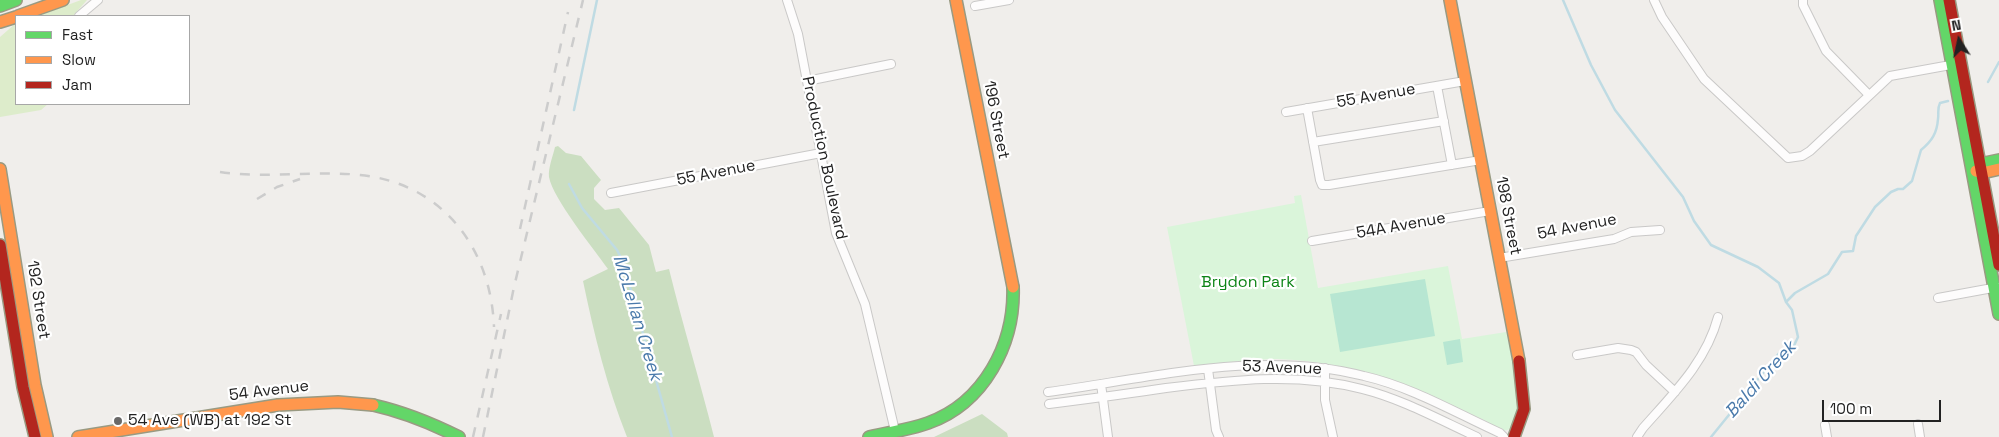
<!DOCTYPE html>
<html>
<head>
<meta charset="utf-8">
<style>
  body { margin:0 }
  #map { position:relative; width:1999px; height:437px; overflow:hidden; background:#f0eeeb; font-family:"Space Grotesk",sans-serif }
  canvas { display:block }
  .legend { position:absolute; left:15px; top:15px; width:175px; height:90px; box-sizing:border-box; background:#fff; border:1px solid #a7a7a7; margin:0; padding:6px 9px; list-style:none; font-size:15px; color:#222 }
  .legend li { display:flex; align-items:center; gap:10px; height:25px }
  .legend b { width:25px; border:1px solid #a7a7a7 }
  .north { position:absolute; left:1934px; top:15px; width:50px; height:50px; -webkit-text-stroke:4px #fff; paint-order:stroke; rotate:350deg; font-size:14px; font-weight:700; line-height:20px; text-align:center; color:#222 }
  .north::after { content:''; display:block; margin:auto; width:18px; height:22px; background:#222; clip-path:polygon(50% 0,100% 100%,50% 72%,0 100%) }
  .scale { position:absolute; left:1822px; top:400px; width:119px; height:22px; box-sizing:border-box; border:2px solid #222; border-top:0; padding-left:6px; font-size:15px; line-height:18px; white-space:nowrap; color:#222; -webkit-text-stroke:4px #fff; paint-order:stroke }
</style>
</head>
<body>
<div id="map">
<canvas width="1999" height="437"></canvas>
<ul class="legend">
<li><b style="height:6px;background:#63d668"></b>Fast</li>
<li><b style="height:6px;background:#ff974d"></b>Slow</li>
<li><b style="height:6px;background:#b3261e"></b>Jam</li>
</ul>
<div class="north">N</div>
<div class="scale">100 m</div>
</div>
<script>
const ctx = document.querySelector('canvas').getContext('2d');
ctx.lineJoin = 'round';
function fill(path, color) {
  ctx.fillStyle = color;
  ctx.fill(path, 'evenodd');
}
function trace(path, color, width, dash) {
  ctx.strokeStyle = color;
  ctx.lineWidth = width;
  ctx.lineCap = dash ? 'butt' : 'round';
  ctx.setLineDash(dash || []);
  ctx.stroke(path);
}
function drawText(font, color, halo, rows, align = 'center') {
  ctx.font = font + ' "Space Grotesk",sans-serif';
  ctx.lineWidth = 4.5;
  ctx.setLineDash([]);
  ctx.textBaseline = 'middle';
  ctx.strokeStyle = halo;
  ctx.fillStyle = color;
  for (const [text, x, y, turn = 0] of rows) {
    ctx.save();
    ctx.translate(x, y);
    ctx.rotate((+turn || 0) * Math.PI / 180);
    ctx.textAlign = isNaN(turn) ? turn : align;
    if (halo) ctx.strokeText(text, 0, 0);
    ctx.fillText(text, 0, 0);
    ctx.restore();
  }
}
fill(new Path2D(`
  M81,0h6l-14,16h-35z
  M16,23v81h32l-7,6 -41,7v-80z`), '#ddeccb');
fill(new Path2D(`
  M558,146l8,7 15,3 20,24 -7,8v11l11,11 14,-2 30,37 7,27 13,-3c14,57 31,112 45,168h-87c-20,-50 -33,-103 -44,-156l25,-12c-14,-20 -55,-70 -59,-92 -1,-9 4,-21 6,-30z
  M982,414l25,19 1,4h-74z`), '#cbdec1');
fill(new Path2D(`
  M1301,195l17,93 130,-22 14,73 44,-7c3,14 27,105 -5,98 -6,-1 -10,-4 -13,-8 -68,-32 -134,-61 -211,-63 -28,0 -55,4 -83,7l-27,-139 128,-24 -1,-7z`), '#daf5da');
fill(new Path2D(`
  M1425,279l10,57 -95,16 -10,-58z
  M1460,339l3,23 -16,3 -4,-23z`), '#b7e6d2');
trace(new Path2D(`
  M1563,0l28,65 24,45 68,87 11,24 17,24 47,22 21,16 7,19 6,8 6,27 -7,15h-11l-69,85
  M1988,82l11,-20
  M574,110l23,-110
  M569,184l13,24 35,42 6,12 49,175
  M1786,302l9,-9 33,-19 14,-22 11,-1 3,-15 19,-29 16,-15 7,-3h5l9,-8 9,-31c11,-9 16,-17 17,-31 1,-6 -1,-10 2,-16l8,-2`), '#bfdbe3', 2.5);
const street = new Path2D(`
  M787,0l11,34 38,199 29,71 30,127
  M1654,0l8,17 42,62 84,79 14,-2 8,-5 80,-75 66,-12
  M1803,0v5l23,46 43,44
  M975,6l34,-6
  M79,16l19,-16
  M807,81l84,-17
  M1437,86l15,79
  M1307,108l13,72 2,5h7l152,-25
  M1286,112l179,-31
  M1313,142l131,-21
  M611,193l210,-40
  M1312,241l178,-30
  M1499,258l115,-19 17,-7 29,-2
  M1938,298l60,-11
  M1577,355l41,-7 13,2 5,2 10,13 29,27
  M1325,368v32l8,37
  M1208,369l8,61 3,7
  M1101,384l7,53
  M1048,392c104,-14 212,-43 316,-16 48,11 92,37 136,57l4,4
  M1049,404c39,-5 78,-10 117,-16 65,-8 131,-16 196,1 40,10 78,31 115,48
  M1918,424l2,13
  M1825,425l2,12
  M1637,437l6,-9c30,-34 63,-66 75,-111`);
const fast = new Path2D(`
  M1940,0l59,314
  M0,6l16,-6
  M1975,168l5,-4 19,-4
  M373,405c31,7 58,18 86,32
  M869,437c20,-5 40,-7 59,-14 56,-20 87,-79 85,-136`);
const slow = new Path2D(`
  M956,0l57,287
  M1450,0l69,361
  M18,16l45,-16
  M0,22l16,-5
  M0,169l35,216 12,52
  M1976,171l6,2 17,-4
  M78,437l200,-32 60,-3 35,3`);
const jam = new Path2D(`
  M1949,0l50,265
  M0,245l23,142 12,50
  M1514,437l10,-28 -5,-48`);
trace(street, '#c9c8c7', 10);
trace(fast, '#999a82', 14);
trace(slow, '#999a82', 14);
trace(jam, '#999a82', 14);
trace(street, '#fdfcfc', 8);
trace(fast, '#63d668', 11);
trace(slow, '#ff974d', 11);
trace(jam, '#b3261e', 11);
trace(new Path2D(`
  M220,172c46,7 93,-2 140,3 82,8 131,73 134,152
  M257,199l20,-12 23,-8
  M520,229l48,-217
  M473,437l28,-123
  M483,437l31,-150 69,-287`), '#ccc', 2.5, [10, 10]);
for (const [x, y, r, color] of [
  [118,421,5,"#6a6968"]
]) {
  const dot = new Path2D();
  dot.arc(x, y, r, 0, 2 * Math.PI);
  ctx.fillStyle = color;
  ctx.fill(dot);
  trace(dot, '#fff', 2);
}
drawText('16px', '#222', '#fff', [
  ["55 Avenue",1376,96,-10],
  ["196 Street",996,120,79],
  ["Production Boulevard",824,158,78],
  ["55 Avenue",716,173,-11],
  ["198 Street",1508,216,79],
  ["54A Avenue",1401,226,-10],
  ["54 Avenue",1577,227,-11],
  ["192 Street",38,300,81],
  ["53 Avenue",1282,368,2],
  ["54 Avenue",269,391,-7]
]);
drawText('16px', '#0c8416', '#fff', [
  ["Brydon Park",1248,283]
]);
drawText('16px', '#222', '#fff', [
  ["54 Ave (WB) at 192 St",128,421]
], 'left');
drawText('italic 18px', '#4a7aab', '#fff', [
  ["McLellan Creek",637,318,73],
  ["Baldi Creek",1761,380,-48]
]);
</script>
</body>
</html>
